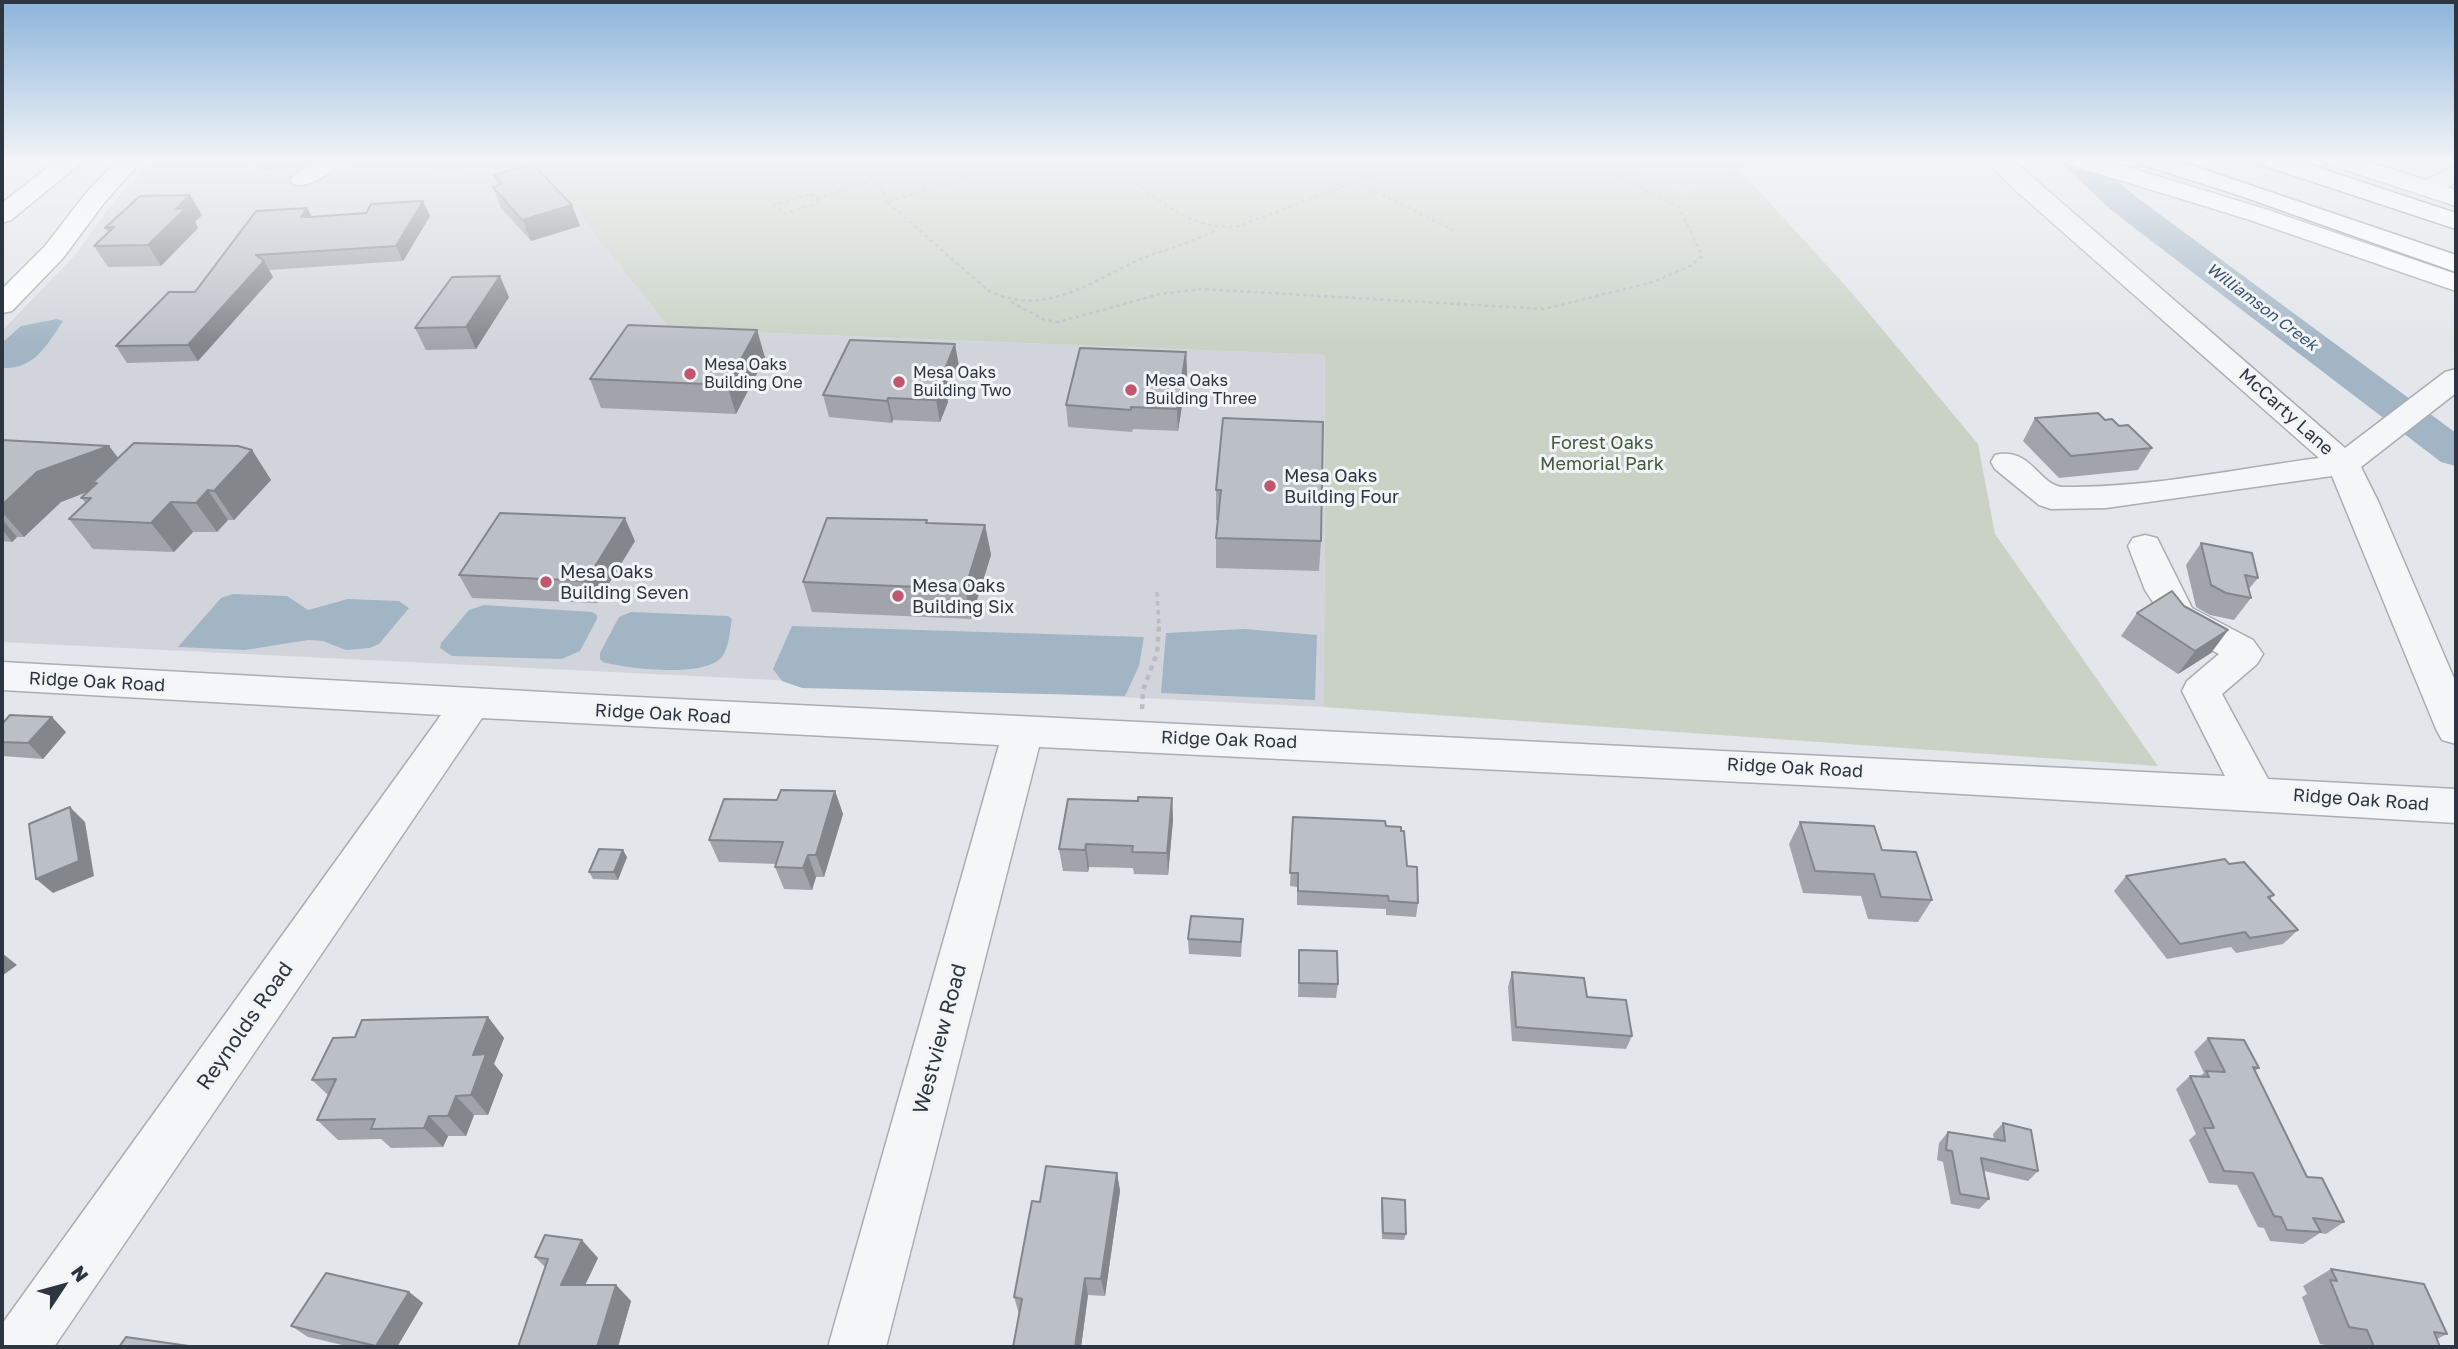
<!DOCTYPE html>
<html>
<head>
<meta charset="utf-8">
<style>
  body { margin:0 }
  #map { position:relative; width:2458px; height:1349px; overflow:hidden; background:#e3e6ea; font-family:"Golos Text",sans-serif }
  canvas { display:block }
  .frame { position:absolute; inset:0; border:4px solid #2d3540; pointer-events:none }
  .north { position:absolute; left:28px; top:1251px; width:70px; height:70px; -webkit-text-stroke:5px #f2f5f7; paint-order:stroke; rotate:54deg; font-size:19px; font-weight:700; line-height:28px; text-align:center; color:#2d3540 }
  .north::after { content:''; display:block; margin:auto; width:24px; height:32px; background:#2d3540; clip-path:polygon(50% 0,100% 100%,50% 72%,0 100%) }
</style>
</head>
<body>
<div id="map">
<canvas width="2458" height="1349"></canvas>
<div class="frame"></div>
<div class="north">N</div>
</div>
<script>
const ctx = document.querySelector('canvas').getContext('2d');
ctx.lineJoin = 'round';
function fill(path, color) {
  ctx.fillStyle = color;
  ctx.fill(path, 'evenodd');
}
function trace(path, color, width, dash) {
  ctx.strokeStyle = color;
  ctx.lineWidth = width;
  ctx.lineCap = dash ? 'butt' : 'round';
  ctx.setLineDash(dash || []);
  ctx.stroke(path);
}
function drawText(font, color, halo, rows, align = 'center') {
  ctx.font = font + ' "Golos Text",sans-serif';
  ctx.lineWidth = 6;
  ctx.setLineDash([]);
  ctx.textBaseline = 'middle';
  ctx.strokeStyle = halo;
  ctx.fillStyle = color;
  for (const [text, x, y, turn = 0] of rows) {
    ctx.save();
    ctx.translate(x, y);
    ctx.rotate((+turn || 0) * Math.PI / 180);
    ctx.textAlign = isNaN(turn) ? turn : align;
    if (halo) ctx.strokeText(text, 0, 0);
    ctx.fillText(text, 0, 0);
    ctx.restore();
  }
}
fill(new Path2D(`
  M154,158h380l136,171 655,26 -1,352 -1322,-65v-311l73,-76 38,-52z
  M1610,158h156l-81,35z`), '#d1d5db');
fill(new Path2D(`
  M411,158h88c-21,13 -61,15 -84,6z
  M534,158h1076l75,35 54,-24 113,124 126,151 17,90 163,232 -834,-59 1,-352 -655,-26z`), '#c9d2c5');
fill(new Path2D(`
  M57,319l6,2c-16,24 -29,49 -61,47v-25l19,-17z
  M233,594l54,2 21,14 40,-11 51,2 10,7 -30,36 -9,4 -24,2 -23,-9 -15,-1 -63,10 -67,-3 43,-49z
  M484,605l108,7 5,3v4l-17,32 -18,8 -110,-3 -12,-8 1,-5 28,-33z
  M631,612l97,4 4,3c-2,10 -3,29 -10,38 -18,21 -94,12 -119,5l-3,-3v-6l19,-36z
  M792,626l352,11 -5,29 -14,30 -323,-8 -20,-7 -9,-12z
  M1244,629l73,6 -2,65 -154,-7 5,-60z`), '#a2b5c5');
fill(new Path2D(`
  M2056,158h35l44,38 321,237v33l-15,-4 -330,-252z`), '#a2b5c5');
const minor = new Path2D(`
  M316,158h18l3,5c-9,13 -28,25 -44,21l-3,-5z
  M1984,158h26l335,290 100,-76 11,-3v24l-95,74 17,34 78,182v61l-14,-4 -6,-11 -104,-253 -226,32 -55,1 -12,-4 -44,-36 -4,-7 4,-7c37,-9 44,32 69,32 85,1 171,-18 255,-29l-305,-269z
  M2456,165v17c-13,8 -22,16 -38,12l-3,-5 3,-5z
  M2145,535l12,3 35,70 61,32 10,14 -6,10 -35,30 46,85 188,10v34l-614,-36 -803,-40 -153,600h-58l171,-602 -517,-27 -428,629h-52v-23l439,-609 -439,-25v-28l614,34 1609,80 -43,-85 5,-10 32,-27 -50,-27 -24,-37 -17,-44 5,-8z`);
const major = new Path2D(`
  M60,158h27l-76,62 -9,3v-20z
  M119,158h25l-40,45 -41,55 -51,53 -10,2v-24l43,-43 41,-53z
  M2061,158h37l167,51 191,65v17l-209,-72 -183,-56z
  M2321,158h36l99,32v16l-132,-43z`);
const highway = new Path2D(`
  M2134,158h36l286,97v17l-218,-77 -101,-32z
  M2253,158h36l167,55v16l-200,-66z`);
trace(minor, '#a9adb4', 3);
trace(major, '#a4abb4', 3);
trace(highway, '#8c949f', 3);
trace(new Path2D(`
  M831,158l39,6
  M1026,158l-139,44 102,89c59,28 103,-12 157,-34 23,-9 48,-15 70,-27
  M1102,158c44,28 81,75 137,68l180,-68
  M1329,158l36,20
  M1357,182l100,50
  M811,194l10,8 -36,12 -11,-9z
  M817,198l55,-17
  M887,202l-4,-12 -20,-19 2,-5 26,-8
  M1011,302l34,18 13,2 102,-28 42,-5 342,20 109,-27 39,-17 10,-9 -23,-49 -96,-49`), '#b9bcc1', 2.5, [3.5, 3.5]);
trace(new Path2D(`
  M1157,592l2,35`), '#b9bcc1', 3.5, [4.5, 4.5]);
trace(new Path2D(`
  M1142,709l1,-19 14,-37 2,-27`), '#b9bcc1', 4.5, [5, 5]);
fill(minor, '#f5f6f8');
fill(major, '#fff');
fill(highway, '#fff');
fill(new Path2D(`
  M248,158h65l-12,9 -40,3z
  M335,158h17l-4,6h-9z
  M494,175l78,30 8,21 -49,15 -30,-33 -8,-21 5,-1z
  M190,195l12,20 -7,7 3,6 -37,38 -53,1 -14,-21 14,-14 -3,-4z
  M423,201l7,15 -27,45 -134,9 4,7 -75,84 -71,2 -11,-17 79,-54 112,-84 5,9 54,-4z
  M509,297l-33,52 -50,1 -11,-22z
  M757,330l8,28 -29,56 -135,-6 -11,-29z
  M1186,352l1,22 -9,57 -45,-2 -1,3 -64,-5 -2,-22z
  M959,366l-12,32 1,4 -8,20 -47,-2 -1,3 -63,-6 -6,-22z
  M1223,418l98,123 -2,30 -103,-3v-30l2,-18h-2v-30z
  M2035,418l70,2 47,28 -14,22 -79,8 -36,-37z
  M2,440l107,6 9,12 134,-8 19,30 -37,40h-6l-11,12h-24l-19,20 -81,-3 -24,-30 17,-16 -5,-5 6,-6 -26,10 -37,35h-7l-5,5 -10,-1z
  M927,520l1,3 57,2 6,30 -20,64 -159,-7 -9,-30z
  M635,541l-38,62 -125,-5 -13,-23z
  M2201,543l57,35 -10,12 3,8 -17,22 -24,-5 -14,-8 -10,-42z
  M2184,606l44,24 -17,23 -33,21 -57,-38 16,-23z
  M2,724l64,8 -23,27 -41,-3z
  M835,791l8,23 -19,63h-8l-4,13 -28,-1 -9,-22 1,-3 -57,-2 -10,-22 68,-40z
  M1172,798l1,22 -5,55 -34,-1 -1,-6 -44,-1 -1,5 -25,-1 -4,-22 79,-48z
  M1293,817l93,9 21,40 11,37 -2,14 -30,-2v-6l-89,-4v-18l-7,-1z
  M1800,822l82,28 50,50 -14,22 -50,-3 -7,-23 -58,-3 -14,-49z
  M627,857l-9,23 -25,-1 -4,-7z
  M2229,864l45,31 -4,4 28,31 -15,14 -47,9 -5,-6 -64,12 -53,-68 12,-15z
  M1243,919l-2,38 -52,-3 -1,-15z
  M1299,950l39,34 -2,14 -38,-1z
  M1512,972l75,25 45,39 -6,13 -114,-8 -4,-54z
  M488,1017l16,21 -10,26 9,11 -15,40h-14l-8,21h-18l-5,11 -52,1 -10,-9 -43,1 -21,-20 11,-25 -16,-15 43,-43z
  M2208,1038l51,30 -4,3 52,106 37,45 -18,12 -6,-1 -17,11 -33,-3 -6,-13 -6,-1 -21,-42 -28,-2 -20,-43 7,-6 -20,-45 14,-13h10l4,-3 -10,-21z
  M2003,1123l35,48 -10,10 -44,-10 5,28 -10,10 -28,-5 -8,-42 -6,-2 2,-17 9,-11 46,8 -1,-6z
  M1117,1173l3,18 -15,105 -17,-1 -7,52h-68l6,-33 -5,-17 26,-95z
  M1382,1198l24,36 -2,6 -22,-1 -1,-34z
  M535,1257l63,1 -13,27h31l15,16 -13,46h-100l27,-80z
  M2331,1269l116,65 -10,5 3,8h-103l-17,-3 -18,-47 5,-3 -4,-8z
  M409,1292l14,11 -26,44h-46l-43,-10 -17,-11z`), '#a1a4aa');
fill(new Path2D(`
  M296,158h17l-12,9z
  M346,158h6l-4,6z
  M190,195l12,20 -7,7 3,6 -37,38 -13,-21 28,-36z
  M423,201l7,15 -27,45 -7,-15z
  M572,205l8,21 -49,15 -9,-21z
  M307,208l8,15 -14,-6z
  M264,261l9,16 -75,84 -10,-16z
  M500,276l9,21 -33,52 -10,-22z
  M757,330l8,28 -29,56 -9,-29z
  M955,344l4,22 -12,32 1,4 -8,20 -4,-22 5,-21z
  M1186,352l1,22 -9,57 -1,-22z
  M888,398l5,22 -1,3 -5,-22z
  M109,446l22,29 -39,8 5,5 -36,14 -37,35 -22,-25v-7l35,-33z
  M252,450l19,30 -37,40 -20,-29z
  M208,490l20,30 -11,12 -21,-29z
  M171,502l22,30 -19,20 -23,-29z
  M625,518l10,23 -38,62 -11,-22z
  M2,519l15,18 -5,5 -10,-13z
  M985,525l6,30 -20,64 -6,-30z
  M2228,630l-17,23 -33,21 17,-23z
  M52,717l14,15 -23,27 -15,-16z
  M835,791l8,23 -19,63 -8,-22z
  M1172,798l1,22 -5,55 -1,-22z
  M70,807l15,15 9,54 -41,17 -17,-14z
  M1086,844l3,23 -1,5 -3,-22z
  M623,850l4,7 -9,23 -4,-8z
  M808,855l8,22 -4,13 -9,-22z
  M2,953l15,12 -15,11z
  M488,1017l16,21 -10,26 9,11 -15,40 -17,-20 2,-40z
  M456,1096l18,19 -8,21 -18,-20z
  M429,1116l19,20 -5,11 -19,-19z
  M1117,1173l3,18 -15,105 -4,-17z
  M582,1240l16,18 -21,44 -16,-17z
  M1085,1278l3,17 -7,52h-6z
  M616,1285l15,16 -13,46h-21z
  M409,1292l14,11 -26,44h-19l-2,-1z`), '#83868b');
const building = new Path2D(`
  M533,164l39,41 -50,15 -29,-33 9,-3 -8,-9z
  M190,195l-14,14 10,-1 -38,37 -54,1 20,-19 -9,1 35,-32z
  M423,201l-27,45 -140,9 8,6 -76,84 -72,1 53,-54h26l61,-81 51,-3 -6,9h9l56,-4 5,-9z
  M500,276l-34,51 -51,1 37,-51z
  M628,325l129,5 -30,55 -137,-6z
  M850,340l105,4 -14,35h3l-8,21 -48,-2 -1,3 -64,-6z
  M1080,348l106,4 -9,57 -46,-2v3l-65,-5z
  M2098,413l7,7 7,-1 7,7 9,-1 24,23 -81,8 -36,-38z
  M1223,418l100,4 -2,119 -105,-3 5,-48h-5z
  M2,440l107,6 -72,26 -35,33z
  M134,443l104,3 14,4 -38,41 -6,-1 -12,13 -25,-1 -20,21 -82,-4 22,-21h-10l16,-15h-5z
  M500,513l125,5 -39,63 -127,-6z
  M827,518l100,2 -1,3 59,2 -20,64 -162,-7z
  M2201,543l51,10 6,25 -13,-3 6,23 -25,-5 -15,-8z
  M2172,591l12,15 44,24 -33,21 -58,-38z
  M10,715l42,2 -24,26 -26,-1v-18z
  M781,790l54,1 -19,64h-8l-5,13 -28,-1 8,-25 -74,-2 15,-41 53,1z
  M1138,797l34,1 -5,55 -35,-1 1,-6 -47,-2 -1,6 -26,-1 9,-50 70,2z
  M70,807l9,54 -43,18 -7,-55z
  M1293,817l92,4 1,5 15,1v4h3l3,35 10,1 1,36 -29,-2 -1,-5 -90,-5v-18h-8z
  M1800,822l74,4 8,24 34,2 16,48 -51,-3 -7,-23 -59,-3z
  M599,849l24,1 -9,22h-25z
  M2225,859l4,5 15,-2 30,33 -6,2 30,33 -48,8 -5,-6 -65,12 -54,-68z
  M1191,916l52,3 -2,23 -53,-3z
  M1299,950l38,1 1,33 -39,-1z
  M1512,972l72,6 3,19 39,3 6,36 -116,-9z
  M488,1017l-15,38 13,-1 -15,41 -15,1 -8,20h-19l-5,12 -53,1 4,-10 -58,1 19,-41 -24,1 21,-42 22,-1 7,-17z
  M2208,1038l36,2 15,28 -6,-1 54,110 15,1 22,44 -31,-4 8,14 -34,-2 -6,-13 -7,-1 -21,-43 -29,-2 -20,-43h10l-24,-52 19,1 -3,-6 19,1z
  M2003,1123l28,7 7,41 -57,-13 8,41 -29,-5 -8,-43 -6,-1 2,-18 57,9z
  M1046,1166l71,7 -16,106 -16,-1 -10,69h-62l9,-48 -8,-2 18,-96 8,1z
  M1382,1198l23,2 1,34 -23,-1z
  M545,1235l37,5 -21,45h55l-19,62h-79l30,-88 -13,-2z
  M2331,1269l93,15 23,50 -13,-2 6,15h-66l-7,-17 -18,-3 -19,-47 7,1z
  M326,1273l83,19 -33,54 -85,-20z
  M126,1337l70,10h-77z`);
fill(building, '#bbbfc6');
trace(building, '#83868b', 2);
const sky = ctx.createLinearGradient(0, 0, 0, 347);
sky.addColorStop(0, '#8cb4da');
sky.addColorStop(0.46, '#f2f4f6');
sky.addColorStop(1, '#f2f4f600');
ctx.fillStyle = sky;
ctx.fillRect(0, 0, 2458, 347);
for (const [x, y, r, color] of [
  [690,374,7,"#c0576c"],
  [899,382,7,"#c0576c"],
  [1131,390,7,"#c0576c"],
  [1270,486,7,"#c0576c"],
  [546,582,7,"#c0576c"],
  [898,596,7,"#c0576c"]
]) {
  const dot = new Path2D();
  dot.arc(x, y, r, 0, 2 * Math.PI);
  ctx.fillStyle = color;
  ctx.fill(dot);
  trace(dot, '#f2f5f7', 2.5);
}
drawText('italic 16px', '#3b556f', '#f2f5f7', [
  ["Williamson Creek",2262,307,37]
]);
drawText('16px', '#2d3540', '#f2f5f7', [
  ["Mesa Oaks",704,365],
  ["Building One",704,383],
  ["Mesa Oaks",913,373],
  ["Building Two",913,391],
  ["Mesa Oaks",1145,381],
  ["Building Three",1145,399]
], 'left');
drawText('18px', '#2d3540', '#f2f5f7', [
  ["McCarty Lane",2286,412,42],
  ["Ridge Oak Road",97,682,3],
  ["Ridge Oak Road",663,714,3],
  ["Ridge Oak Road",1229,740,2],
  ["Ridge Oak Road",1795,768,3],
  ["Ridge Oak Road",2361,800,4]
]);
drawText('18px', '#435a3c', '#f2f5f7', [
  ["Forest Oaks",1602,443],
  ["Memorial Park",1602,464]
]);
drawText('18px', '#2d3540', '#f2f5f7', [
  ["Mesa Oaks",1284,476],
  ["Building Four",1284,497],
  ["Mesa Oaks",560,572],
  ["Building Seven",560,593],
  ["Mesa Oaks",912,586],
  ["Building Six",912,607]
], 'left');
drawText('21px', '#2d3540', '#f2f5f7', [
  ["Reynolds Road",245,1026,-55],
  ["Westview Road",940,1039,-75]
]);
</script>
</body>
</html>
